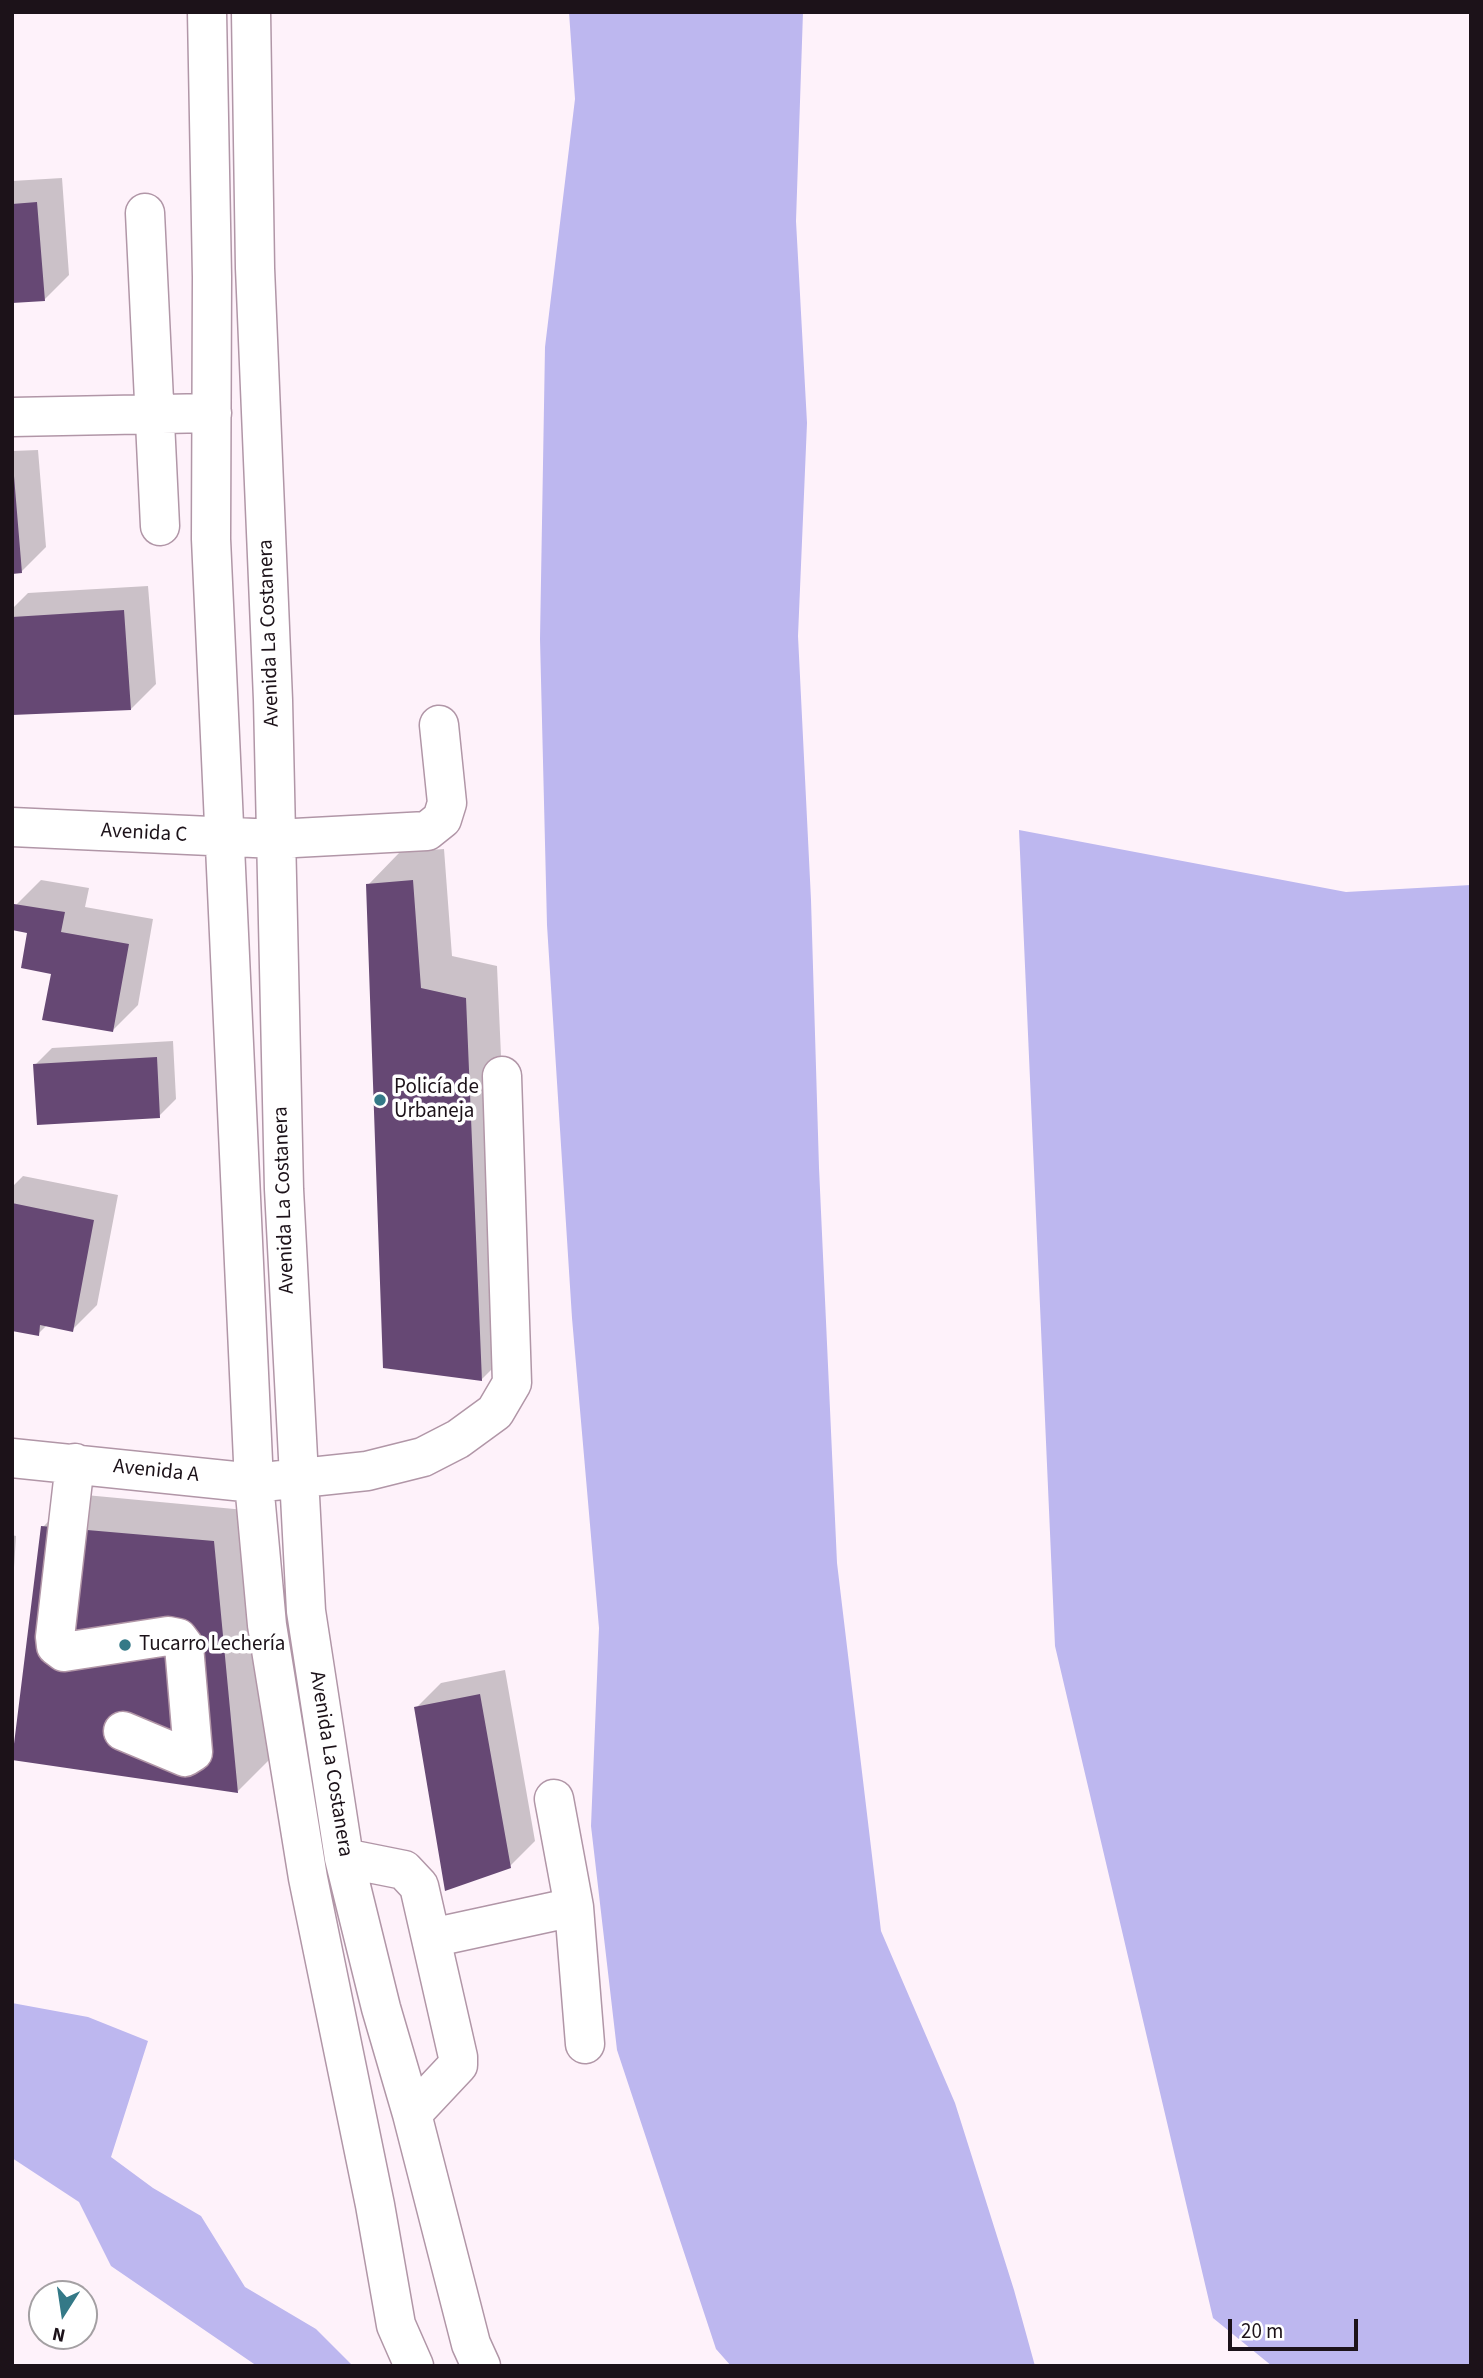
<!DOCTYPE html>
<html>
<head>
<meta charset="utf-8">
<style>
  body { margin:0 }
  #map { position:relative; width:1483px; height:2378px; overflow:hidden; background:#fef2fa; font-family:"Source Sans 3",sans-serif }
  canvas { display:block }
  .frame { position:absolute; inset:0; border:14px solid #1c1219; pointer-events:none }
  .north { position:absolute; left:28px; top:2280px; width:70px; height:70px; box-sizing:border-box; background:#fff; border:2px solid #a4a0a3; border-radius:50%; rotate:192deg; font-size:19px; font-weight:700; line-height:28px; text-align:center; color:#1c1219 }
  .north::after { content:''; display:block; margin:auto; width:24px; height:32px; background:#347987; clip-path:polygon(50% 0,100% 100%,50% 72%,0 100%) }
  .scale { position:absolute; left:1228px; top:2319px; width:130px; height:32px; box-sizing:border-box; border:4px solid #1c1219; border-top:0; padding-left:9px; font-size:21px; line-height:24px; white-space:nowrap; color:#1c1219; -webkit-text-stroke:5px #fff; paint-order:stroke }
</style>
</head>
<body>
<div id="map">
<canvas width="1483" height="2378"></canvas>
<div class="frame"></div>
<div class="north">N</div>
<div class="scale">20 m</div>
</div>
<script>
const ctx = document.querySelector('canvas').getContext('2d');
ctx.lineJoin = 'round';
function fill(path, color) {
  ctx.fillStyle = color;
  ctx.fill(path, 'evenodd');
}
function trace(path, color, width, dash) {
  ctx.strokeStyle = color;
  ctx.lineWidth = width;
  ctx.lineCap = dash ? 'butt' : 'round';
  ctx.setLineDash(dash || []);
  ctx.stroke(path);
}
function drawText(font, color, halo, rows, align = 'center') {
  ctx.font = font + ' "Source Sans 3",sans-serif';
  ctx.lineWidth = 7;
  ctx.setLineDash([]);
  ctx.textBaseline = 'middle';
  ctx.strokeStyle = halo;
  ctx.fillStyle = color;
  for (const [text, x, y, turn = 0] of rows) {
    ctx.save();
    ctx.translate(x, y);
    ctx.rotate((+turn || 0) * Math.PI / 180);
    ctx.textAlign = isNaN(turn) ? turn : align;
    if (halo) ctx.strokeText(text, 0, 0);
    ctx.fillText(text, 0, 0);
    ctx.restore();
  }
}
fill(new Path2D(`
  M569,12h234l-7,209 11,202 -9,213 13,264 8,268 18,395 44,368 74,172 59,187 21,76h-304l-15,-17 -99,-299 -26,-224 8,-198 -27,-310 -25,-393 -7,-286 5,-292 30,-248z
  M1019,830l327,62 125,-7v1481h-199l-59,-48 -158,-672z
  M12,2003l76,14 60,24 -37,116 42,31 48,28 44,71 71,42 37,37h-96l-146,-100 -32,-64 -67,-44z`), '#bdb7ef');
fill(new Path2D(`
  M62,178l7,97 -25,25 -32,1v-120z
  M38,450l8,97 -25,25h-9v-121z
  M148,586l8,98 -25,25 -119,4v-104l16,-16z
  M444,849l8,107 45,10 17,381 -32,32 -114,-494 32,-33z
  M41,880l48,8 -4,19 68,12 -15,86 -25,25 -60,-58 -37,-67z
  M173,1041l3,58 -17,17 -124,-51 17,-17z
  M23,1176l95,19 -21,110 -25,25 -25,-5 -9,9 -26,-5v-142z
  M75,1494l170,16 25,249 -32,32 -195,-264z
  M12,1535l4,1 -4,63z
  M505,1670l30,171 -25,25 -94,-158 25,-25z`), '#0003');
fill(new Path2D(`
  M37,202l8,99 -33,2v-99z
  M12,476h2l8,97 -10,1z
  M124,610l7,100 -119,5v-98z
  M413,880l8,108 45,10 16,383 -99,-13 -17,-484z
  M14,904l51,8 -4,20 68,12 -16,88 -71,-12 9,-46 -30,-6 6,-35 -15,-3z
  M157,1057l3,61 -123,7 -4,-61z
  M12,1203l82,17 -21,112 -33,-7 -1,11 -27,-5z
  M41,1526l173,15 24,252 -226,-33z
  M480,1694l31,174 -66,23 -31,-184z`), '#664874');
const minor = new Path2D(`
  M207,12l5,265 -1,262 43,944 13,142 41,253 67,327 21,120 18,41
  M251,12l4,256 18,432 11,489 22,422 38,247 37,150 31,106 59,230 10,22
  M145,213l15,313
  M12,417l200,-4
  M12,827l264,12 151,-8 15,-12 5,-16 -8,-78
  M12,1458l242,25 113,-12 56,-14 35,-18 37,-27 17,-29 -10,-307
  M75,1463l-20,174 1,9 8,6 104,-16 10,2 6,8 9,106 -8,5 -62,-26
  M344,1858l60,12 15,16 39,171v8l-46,49
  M574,1907l11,137
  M431,1938l143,-31 -20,-108`);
trace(minor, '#b196a7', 41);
trace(minor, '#fff', 38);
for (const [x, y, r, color] of [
  [380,1100,7,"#347987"],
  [125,1645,7,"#347987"]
]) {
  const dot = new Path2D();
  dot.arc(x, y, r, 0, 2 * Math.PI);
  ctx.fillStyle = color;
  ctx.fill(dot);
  trace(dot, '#fff', 2.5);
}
drawText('21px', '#1c1219', '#fff', [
  ["Avenida La Costanera",270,633,-92],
  ["Avenida C",144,834,3],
  ["Avenida La Costanera",285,1200,-92],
  ["Avenida A",156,1472,6],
  ["Avenida La Costanera",330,1764,81]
]);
drawText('21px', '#1c1219', '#fff', [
  ["Policía de",394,1088],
  ["Urbaneja",394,1112],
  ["Tucarro Lechería",139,1645]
], 'left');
</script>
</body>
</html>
